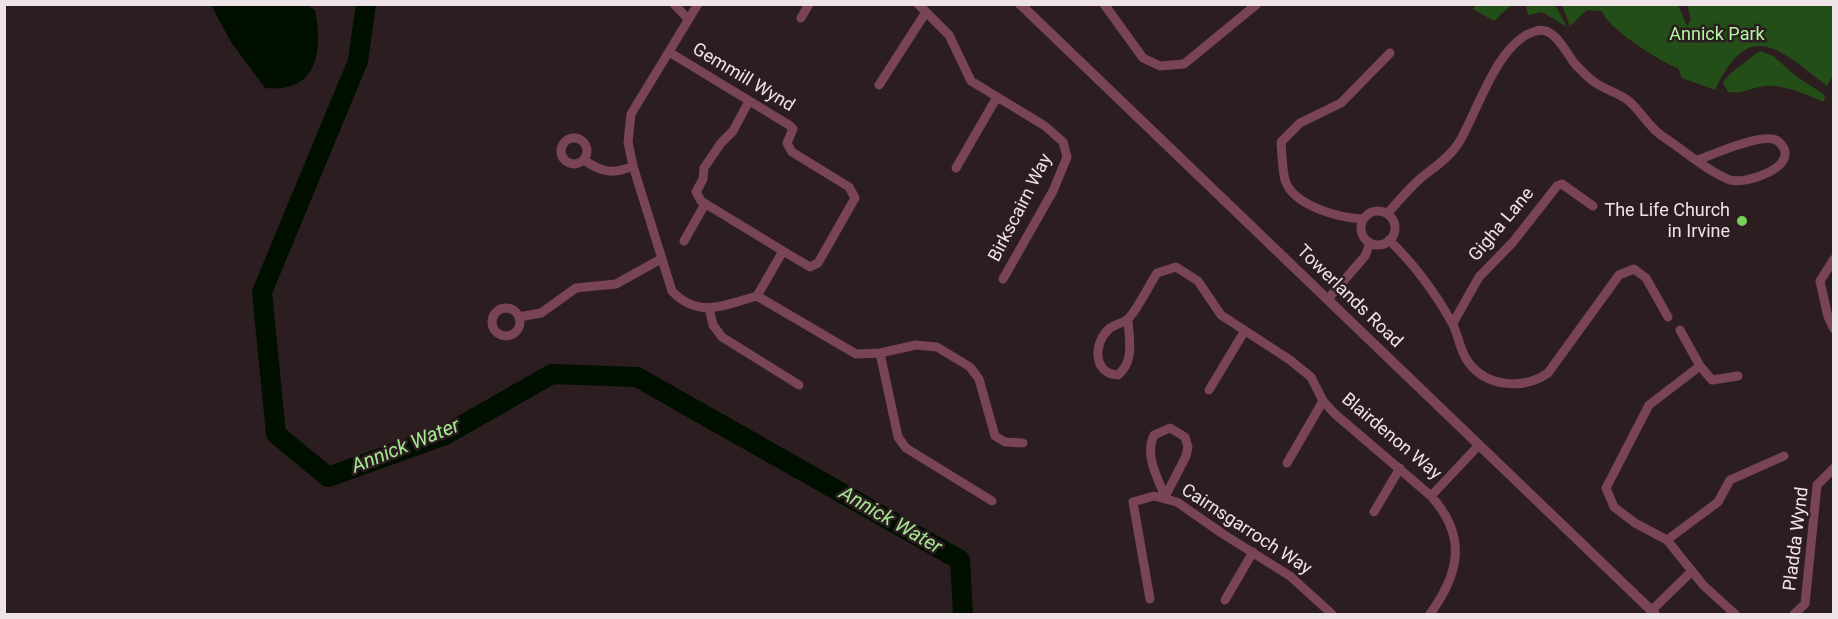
<!DOCTYPE html>
<html>
<head>
<meta charset="utf-8">
<style>
  body { margin:0 }
  #map { position:relative; width:1838px; height:619px; overflow:hidden; background:#2c1d21; font-family:Roboto,sans-serif }
  canvas { display:block }
  .frame { position:absolute; inset:0; border:6px solid #eee3e6; pointer-events:none }
</style>
</head>
<body>
<div id="map">
<canvas width="1838" height="619"></canvas>
<div class="frame"></div>
</div>
<script>
const ctx = document.querySelector('canvas').getContext('2d');
ctx.lineJoin = 'round';
function fill(path, color) {
  ctx.fillStyle = color;
  ctx.fill(path, 'evenodd');
}
function trace(path, color, width, dash) {
  ctx.strokeStyle = color;
  ctx.lineWidth = width;
  ctx.lineCap = dash ? 'butt' : 'round';
  ctx.setLineDash(dash || []);
  ctx.stroke(path);
}
function drawText(font, color, halo, rows, align = 'center') {
  ctx.font = font + ' Roboto,sans-serif';
  ctx.lineWidth = 5;
  ctx.setLineDash([]);
  ctx.textBaseline = 'middle';
  ctx.strokeStyle = halo;
  ctx.fillStyle = color;
  for (const [text, x, y, turn = 0] of rows) {
    ctx.save();
    ctx.translate(x, y);
    ctx.rotate((+turn || 0) * Math.PI / 180);
    ctx.textAlign = isNaN(turn) ? turn : align;
    if (halo) ctx.strokeText(text, 0, 0);
    ctx.fillText(text, 0, 0);
    ctx.restore();
  }
}
fill(new Path2D(`
  M1608,4l70,1 9,21 4,-7 -4,-14h146v70l-6,11c-48,-37 -78,-69 -112,4l-33,-12 -4,-10c-18,-6 -72,-41 -76,-57l-15,-1 -17,16 -8,-21h41l1,2z
  M1476,5v-1l35,1 -17,16 -21,-12z
  M1526,5h29l12,22 -25,-15 -14,3z
  M1760,51l13,5 23,20 29,19 -1,7c-17,-7 -41,-18 -59,-16 -15,2 -22,8 -37,6l-5,-9c3,-8 29,-26 37,-32z`), '#244e18');
fill(new Path2D(`
  M211,5h96l8,5c8,41 3,83 -50,78l-34,-46z`), '#000f00');
trace(new Path2D(`
  M366,4l-8,57 -96,231 14,142 52,43 117,-42 107,-61 85,3 323,183 3,54`), '#000f00', 20);
trace(new Path2D(`
  M674,4l14,15
  M698,4l-67,110 -3,28 5,24 39,125c26,28 53,14 85,5l99,58 24,-1 36,-8 21,2 33,20 9,12 16,57 10,6 18,1
  M918,4l31,31 22,46 74,45 18,16 4,15 -14,34 -50,88
  M1104,4l39,54 17,8 24,-2 73,-60
  M801,18l8,-14
  M669,52l120,73 4,4 -6,14 5,9 57,35 6,11 -37,65 -8,4 -27,-16 -26,45
  M879,85l47,-73
  M749,101l-16,30 -12,12 -17,25 -1,11 -7,13 5,9 82,50
  M561 151a13 13 0 1 1 26 0a13 13 0 1 1-26 0Z
  M584,160c17,12 29,15 49,6
  M956,168l41,-71
  M1361 228a17 17 0 1 1 34 0a17 17 0 1 1-34 0Z
  M1387,214c11,-12 22,-26 34,-36 13,-11 27,-19 37,-34 19,-30 39,-103 78,-113 18,-6 30,22 39,33 8,8 14,16 24,21 10,6 22,9 31,17 13,12 20,27 35,36 20,13 42,33 65,42 15,5 74,-14 49,-38 -12,-12 -65,12 -81,18
  M1363,219c-23,-1 -70,-13 -78,-39 -3,-12 -3,-26 -4,-38l19,-19 41,-20 49,-50
  M1389,240c25,24 45,51 62,81 8,13 8,30 18,42 18,24 55,27 79,10l71,-98 15,-6 12,9 22,39
  M684,241l21,-37
  M1834,259l-14,22 8,36 6,12
  M1328,299l37,-43 5,-13
  M709,308l4,17 9,12 77,48
  M492 322a14 14 0 1 1 28 0a14 14 0 1 1-28 0Z
  M519,317l22,-4 35,-25 40,-4 45,-25
  M1128,319c1,21 7,42 -10,56 -25,-1 -25,-32 -9,-46 6,-5 15,-6 20,-11 11,-13 19,-31 28,-45l19,-6 22,14 23,34 69,45 21,17 12,24 12,13 96,82 48,-51
  M1453,323l26,-46 34,-35 44,-56 5,-2 31,22
  M1680,330l20,36 12,14 26,-4
  M880,353l18,84 8,11 86,53
  M1700,366l-51,39 -43,83 8,19 21,16 32,17 37,46 31,28
  M1209,390l35,-58
  M1170,428l15,9 3,10 -2,9 -21,41c-7,-19 -21,-42 -11,-62z
  M1287,463l36,-62
  M1374,512l26,-44
  M1667,540l51,-38 12,-22 54,-24
  M1150,599l-17,-97 21,-6 23,6 46,32 67,42 42,38
  M1225,600l28,-48
  M1651,611l41,-40
  M1430,614c29,-40 38,-77 1,-118
  M1794,614l11,-10 12,-119 17,-17`), '#794455', 9);
trace(new Path2D(`
  M1020,4l635,610`), '#794455', 10);
for (const [x, y, r, color] of [
  [1742,221,6,"#74d25b"]
]) {
  const dot = new Path2D();
  dot.arc(x, y, r, 0, 2 * Math.PI);
  ctx.fillStyle = color;
  ctx.fill(dot);
  trace(dot, '#2c1d21', 2);
}
drawText('18px', '#b0f89e', '#2c1d21', [
  ["Annick Park",1717,35]
]);
drawText('18px', '#eee3e6', '#2c1d21', [
  ["Gemmill Wynd",743,78,31],
  ["Birkscairn Way",1021,208,-63],
  ["Gigha Lane",1502,225,-50],
  ["Towerlands Road",1349,297,44],
  ["Blairdenon Way",1391,437,40],
  ["Cairnsgarroch Way",1246,530,33],
  ["Pladda Wynd",1797,539,-83]
]);
drawText('18px', '#eee3e6', '#2c1d21', [
  ["The Life Church",1730,211],
  ["in Irvine",1730,232]
], 'right');
drawText('italic 20px', '#a2e990', '#2c1d21', [
  ["Annick Water",406,447,-22],
  ["Annick Water",890,521,30]
]);
</script>
</body>
</html>
